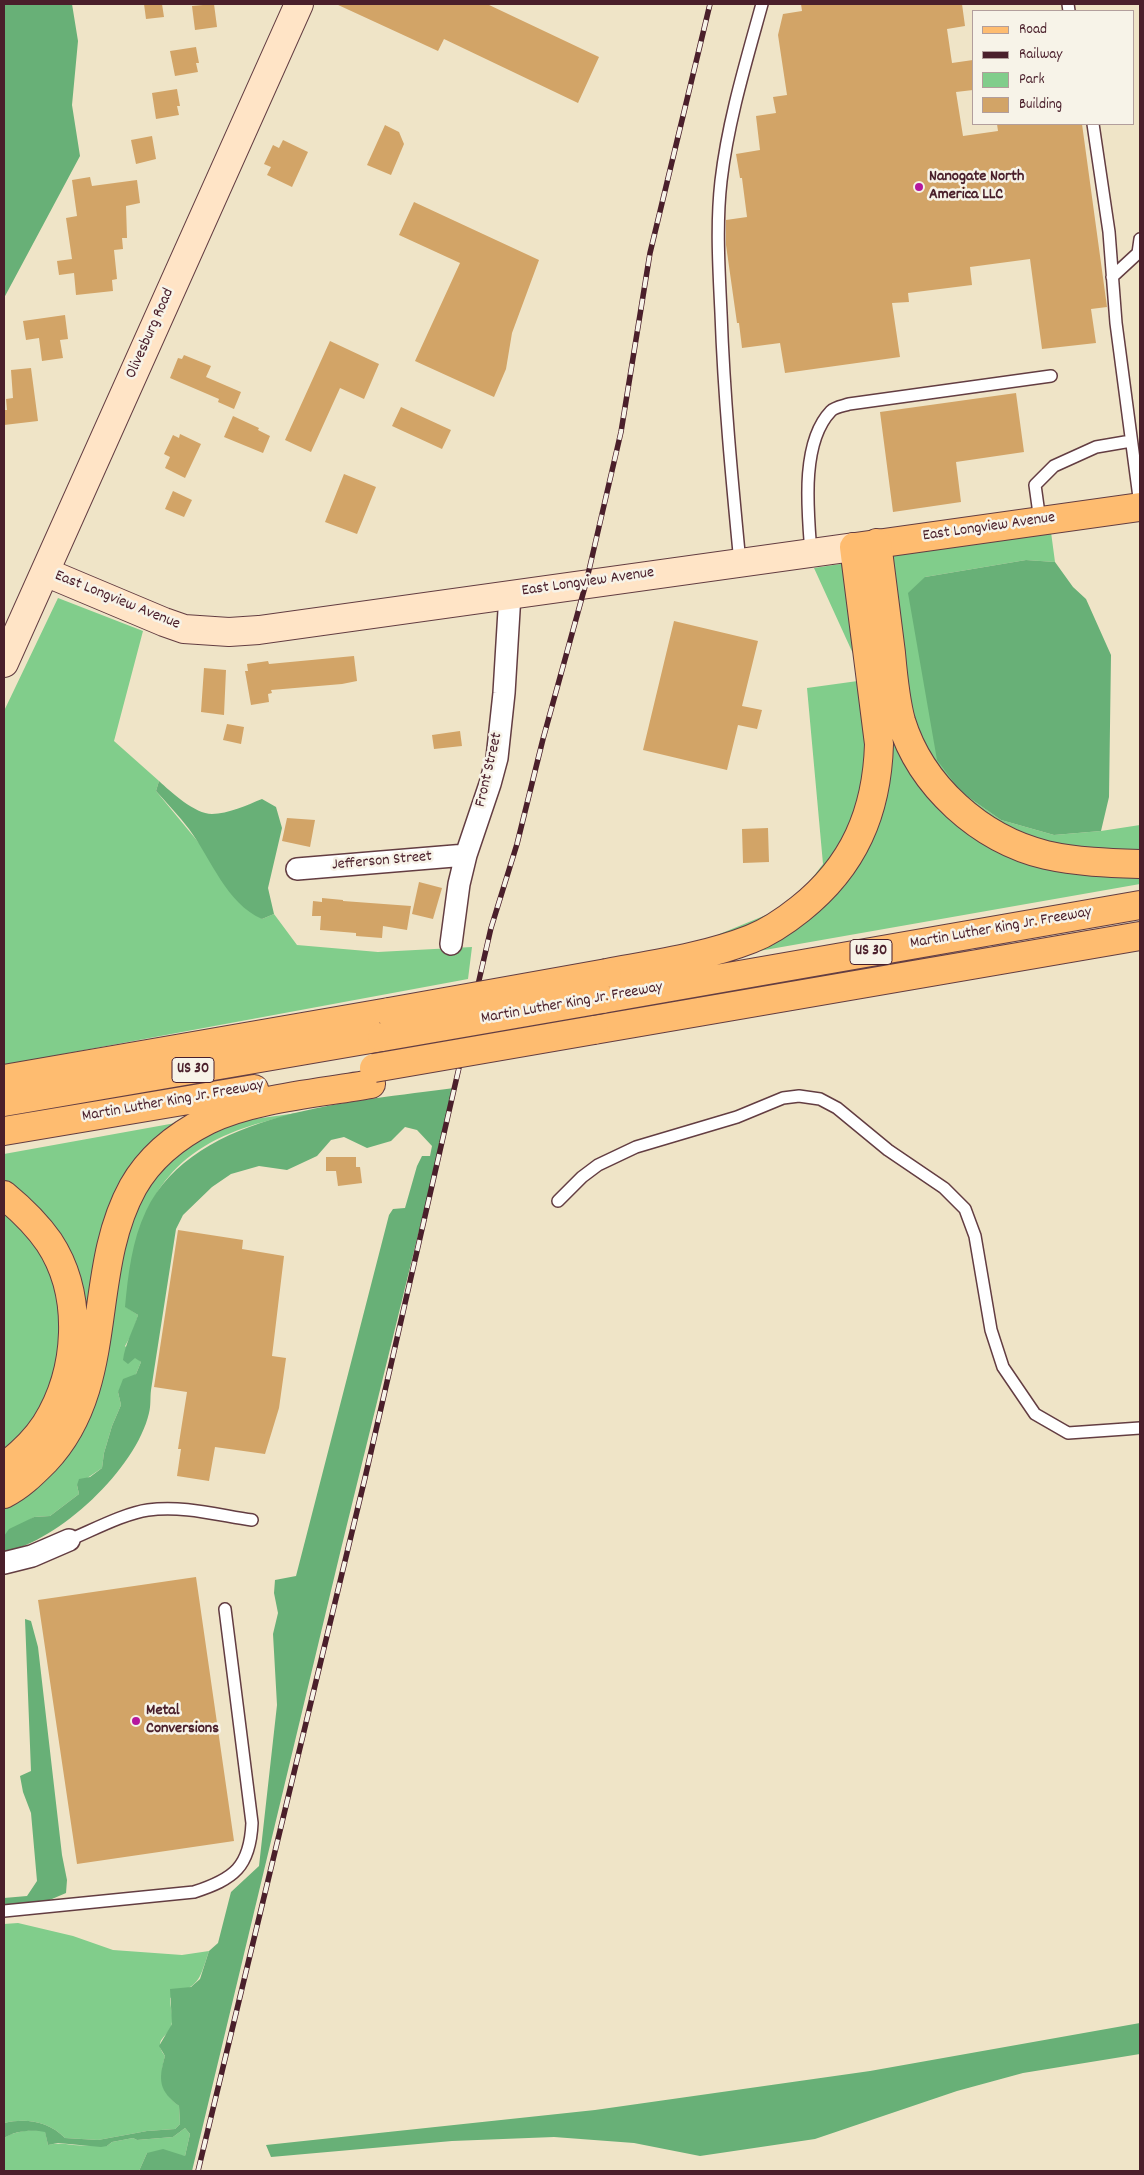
<!DOCTYPE html>
<html>
<head>
<meta charset="utf-8">
<style>
  body { margin:0 }
  #map { position:relative; width:1144px; height:2175px; overflow:hidden; background:#efe4c7; font-family:Dekko,sans-serif }
  canvas { display:block }
  .frame { position:absolute; inset:0; border:5px solid #4a1f2b; pointer-events:none }
  .legend { position:absolute; left:972px; top:10px; width:162px; height:115px; box-sizing:border-box; background:#f7f3e8; border:1px solid #b29e9c; margin:0; padding:6px 9px; list-style:none; font-size:15px; color:#4a1f2b }
  .legend li { display:flex; align-items:center; gap:10px; height:25px }
  .legend b { width:25px; border:1px solid #b29e9c }
</style>
</head>
<body>
<div id="map">
<canvas width="1144" height="2175"></canvas>
<div class="frame"></div>
<ul class="legend">
<li><b style="height:6px;background:#febc70"></b>Road</li>
<li><b style="height:6px;background:#4a1f2b"></b>Railway</li>
<li><b style="height:14px;background:#81cd8b"></b>Park</li>
<li><b style="height:14px;background:#d2a467"></b>Building</li>
</ul>
</div>
<script>
const ctx = document.querySelector('canvas').getContext('2d');
ctx.lineJoin = 'round';
function fill(path, color) {
  ctx.fillStyle = color;
  ctx.fill(path, 'evenodd');
}
function trace(path, color, width, dash) {
  ctx.strokeStyle = color;
  ctx.lineWidth = width;
  ctx.lineCap = dash ? 'butt' : 'round';
  ctx.setLineDash(dash || []);
  ctx.stroke(path);
}
function drawText(font, color, halo, rows, align = 'center') {
  ctx.font = font + ' Dekko,sans-serif';
  ctx.lineWidth = 5;
  ctx.setLineDash([]);
  ctx.textBaseline = 'middle';
  ctx.strokeStyle = halo;
  ctx.fillStyle = color;
  for (const [text, x, y, turn = 0] of rows) {
    ctx.save();
    ctx.translate(x, y);
    ctx.rotate((+turn || 0) * Math.PI / 180);
    ctx.textAlign = isNaN(turn) ? turn : align;
    if (halo) ctx.strokeText(text, 0, 0);
    ctx.fillText(text, 0, 0);
    ctx.restore();
  }
}
fill(new Path2D(`
  M1051,532l4,30 -29,-2 -101,17 36,215 40,28 53,15 47,-4 39,-6v59l-381,67 -59,-9 71,-29 36,-28 16,-21 -16,-176 58,-8 -51,-112z
  M58,598l85,33 -29,110 45,40 -3,10 106,128 12,-5 23,31 81,7 94,-5 -4,32 -464,86v-354z
  M297,1113c-22,6 -45,11 -66,20 -79,32 -98,95 -105,174l12,8 -5,17 -8,14 16,16 -5,12 -18,18 3,13 -9,21 -8,27 -2,15 -25,17 2,9 -29,22 -16,1 -30,19v-382l177,-32h53z
  M18,1923l55,13 40,14 69,5 27,-4c-11,33 -9,32 -39,47 0,8 3,16 2,24 -1,16 -21,15 -7,34 -6,22 -4,36 14,50l1,18 -5,5 -28,2 -49,9 -33,-2c-17,-17 -39,-20 -61,-15v-199z
  M185,2128l5,6 -5,22 -38,-3 -8,18h-135v-33c10,-7 28,-9 41,-7l3,14c10,-2 16,-1 25,0 11,1 23,0 34,1l5,-4 21,-4 4,2 36,-3z`), '#81cd8b');
fill(new Path2D(`
  M4,4h68l6,37 -6,64 8,51 -76,142z
  M1026,560l29,2 18,25 13,12 25,56 -2,142 -8,34 -47,4 -53,-15 -40,-28 -24,-32 -29,-167 17,-16z
  M159,781c12,11 36,33 53,33 16,0 35,-9 50,-15l14,8 6,21 -14,60 6,26 -12,5c-36,-16 -50,-59 -73,-90 -10,-13 -22,-26 -33,-38z
  M454,1088l-113,461 -149,622h-53l8,-18 16,-4 22,7 5,-22 -5,-6 -12,9 -36,3 -4,-2 -21,4 -5,4 -6,1 -43,-4 -10,2 -3,-13c-13,-3 -31,-1 -41,6v-15c22,-5 44,-2 61,15l33,2 49,-9 28,-2 5,-5 -1,-18c-20,-15 -21,-26 -14,-50l-6,-10 13,-22 -2,-35 21,-2 9,-8 9,-28 9,-8 13,-51 28,-26 18,-161 -4,-71 5,-21 -4,-20 1,-13 21,-4 93,-361 4,-6 12,-1 12,-42 5,-10h8l2,-10 -15,-16 -12,-3 -14,14 -24,7 -23,-11 -13,3 -14,16 -30,14 -28,-4 -28,8 -19,13 -29,28 -7,14 -25,161c-1,8 0,16 -2,23 -13,56 -90,128 -145,139v-16l5,-7 25,-12 16,-1 29,-22 -2,-9 2,-6 11,-2 12,-9 2,-15 8,-27 9,-21 -3,-13 5,-13 13,-5 5,-12 -6,-4 -7,6 -5,-4c2,-16 10,-29 15,-45l-13,-8c3,-32 7,-67 21,-96 49,-102 210,-109 308,-123z
  M25,1619l6,2 7,26 24,208 5,25 -1,13 -21,9 -41,5v-9l23,-2 10,-15 -6,-68 -8,-21 -3,-16 11,-5z
  M1140,2023v31l-117,19 -66,18 -142,48 -115,17 -66,-13 -80,-6 -102,4 -181,16 -5,-12 329,-35 275,-39z`), '#68b077');
fill(new Path2D(`
  M144,4h18l2,13 -18,2z
  M214,4l3,23 -22,3 -3,-24z
  M336,4h151l112,53 -21,46 -134,-64 -6,12z
  M801,4h161l3,22 -18,3 5,34 21,-3v30l-17,2 7,44 35,-5 -1,-7h85l25,183 -16,2 5,34 -54,6 -12,-90 -60,8 2,18 -64,8 1,9 -17,1 8,54 -115,16 -5,-30 -38,5 -3,-25h-2l-11,-78v-25l21,-3 -5,-39h-2l-4,-24 24,-4 -4,-34 20,-3 -3,-16 14,-2 -9,-60 5,-21 19,-3z
  M196,47l3,16h-3l2,9 -23,4 -5,-25z
  M177,89l3,17h-3l2,9 -23,4 -4,-26z
  M385,125l14,7 5,12 -13,31 -24,-10z
  M152,136l4,23 -20,5 -5,-24z
  M283,140l25,12 -16,35 -25,-12 4,-8 -7,-3 9,-19 6,3z
  M90,177l2,9 45,-6 3,23 -14,3 1,32h-5l1,11 -9,1 3,29 -5,1 1,11 -37,4 -2,-22 -15,2 -2,-14 15,-2 -6,-41 11,-2 -5,-36z
  M414,202l125,58 -27,73 -6,36 -12,28 -79,-36 45,-98 -61,-28z
  M65,315l3,24 -8,1 3,18 -21,3 -3,-23 -13,2 -3,-19z
  M330,341l49,23 -15,35 -24,-11 -29,64 -26,-12z
  M184,355l27,11 -5,11 35,15 -7,17 -16,-7 1,-3 -49,-21 8,-20 4,1z
  M31,368l7,53 -34,4v-15h3l-1,-11 7,-1 -2,-28z
  M1016,393l8,59 -68,10 5,40 -68,10 -13,-100z
  M401,407l50,23 -9,19 -50,-23z
  M233,416l26,12 -1,2 12,6 -7,17 -39,-16z
  M180,434l21,10 -16,34 -20,-10 5,-11 -6,-3 9,-19 6,3z
  M344,474l32,13 -19,47 -32,-12z
  M173,491l19,9 -8,17 -19,-8z
  M674,621l84,20 -16,65 20,4 -5,19 -19,-4 -11,45 -84,-20z
  M354,656l3,25 -15,3 -71,6 1,3 -4,1 1,8 -18,3 -6,-34h3l-1,-7 21,-3 1,3z
  M204,668l22,2 -2,45 -23,-3z
  M227,724l17,3 -3,17 -18,-4z
  M460,731l2,15 -28,3 -2,-14z
  M287,818l28,2 -5,27 -28,-6z
  M768,828l1,34 -26,1 -1,-34z
  M419,882l23,6 -9,31 -21,-5z
  M322,898l21,2v1l68,5 -4,24 -24,-4 -1,12 -26,-2v-3l-36,-3 1,-14h-9l1,-15 9,1z
  M326,1157h30v10h4l2,16 -24,3 -2,-15h-10z
  M178,1230l65,10 -1,9 42,7 -12,100 14,2 -7,50 -14,46 -50,-7 -6,34 -32,-5 4,-27h-3l9,-57 -33,-5z
  M196,1577l38,264 -157,23 -39,-264z`), '#d2a467');
const lane = new Path2D(`
  M1068,4l1,7
  M1093,124l16,108 7,91 24,182
  M1112,277l26,-24 2,-14
  M1040,521l-5,-36 19,-19 42,-19 35,-6
  M811,553c-3,-40 -11,-110 20,-142 4,-4 12,-5 18,-7l202,-28
  M740,563c-8,-83 -16,-166 -19,-250 -2,-43 -5,-88 0,-132 7,-60 25,-119 41,-177
  M558,1201l24,-24 16,-12 38,-18 101,-30 46,-19 16,-2 21,3 17,9 51,42 56,38 21,21 10,27 16,94 12,37 32,47 33,19 72,-5
  M69,1540c22,-9 56,-27 79,-30 34,-5 70,5 104,10
  M4,1911l190,-19c40,-13 56,-25 58,-69l-27,-214`);
const street = new Path2D(`
  M297,869l169,-14
  M451,944l8,-60 7,-29 24,-71 7,-26 7,-65 6,-99
  M4,1563l28,-7 37,-16`);
const secondary = new Path2D(`
  M45,572l119,50 20,7 45,3 30,-2 595,-83
  M4,663l295,-659`);
const primary = new Path2D(`
  M855,547l285,-40`);
const highway = new Path2D(`
  M877,543c5,37 9,73 14,110 2,22 4,46 10,68 20,65 79,118 145,134 31,7 63,8 94,9
  M607,973c48,-9 98,-16 144,-34 18,-7 34,-18 49,-30 54,-43 77,-97 79,-165l-25,-197
  M602,999l538,-94
  M594,1030l546,-94
  M4,1079l385,-67
  M4,1102l378,-65
  M4,1131l250,-42
  M4,1195c17,14 32,28 45,47 35,53 30,129 -3,182 -11,17 -26,31 -42,43
  M4,1494c16,-8 28,-20 41,-33 72,-76 40,-187 88,-274 17,-30 45,-52 75,-67 45,-22 113,-27 163,-36`);
trace(lane, '#633d42', 14);
trace(street, '#633d42', 24);
trace(secondary, '#633d42', 30);
trace(primary, '#633d42', 30);
trace(highway, '#633d42', 30);
trace(lane, '#fff', 11);
trace(street, '#fff', 21);
trace(secondary, '#ffe4c6', 28);
trace(primary, '#febc70', 28);
trace(highway, '#febc70', 28);
const rail = new Path2D(`
  M198,2171l167,-693 126,-550 26,-84 26,-105 43,-156 35,-151 29,-179 60,-249`);
trace(rail, '#4a1f2b', 5.5);
trace(rail, '#f7f3e8', 4, [11]);
const highwayBridge = new Path2D(`
  M389,1012l218,-39
  M382,1037l220,-38
  M374,1068l220,-38`);
trace(highwayBridge, '#633d42', 30, []);
trace(highwayBridge, '#febc70', 28);
for (const [x, y, r, color] of [
  [919,187,5,"#b5179e"],
  [136,1721,5,"#b5179e"]
]) {
  const dot = new Path2D();
  dot.arc(x, y, r, 0, 2 * Math.PI);
  ctx.fillStyle = color;
  ctx.fill(dot);
  trace(dot, '#f7f3e8', 2);
}
for (const [x, y, w] of [
  [871,952,42],
  [193,1070,42]
]) {
  const box = new Path2D();
  box.roundRect(x - w / 2, y - 12.5, w, 25, 4);
  ctx.fillStyle = '#f7f3e8';
  ctx.fill(box);
  trace(box, '#4a1f2b', 1);
}
drawText('bold 15px', '#4a1f2b', null, [
  ["US 30",871,952],
  ["US 30",193,1070]
]);
drawText('bold 16px', '#4a1f2b', '#f7f3e8', [
  ["Nanogate North",929,178],
  ["America LLC",929,196],
  ["Metal",146,1712],
  ["Conversions",146,1730]
], 'left');
drawText('16px', '#4a1f2b', '#f7f3e8', [
  ["Olivesburg Road",151,334,-66],
  ["East Longview Avenue",989,528,-8],
  ["East Longview Avenue",588,583,-8],
  ["East Longview Avenue",117,601,22],
  ["Front Street",490,770,-77],
  ["Jefferson Street",382,862,-5],
  ["Martin Luther King Jr. Freeway",1001,929,-10],
  ["Martin Luther King Jr. Freeway",572,1004,-10],
  ["Martin Luther King Jr. Freeway",173,1102,-10]
]);
</script>
</body>
</html>
